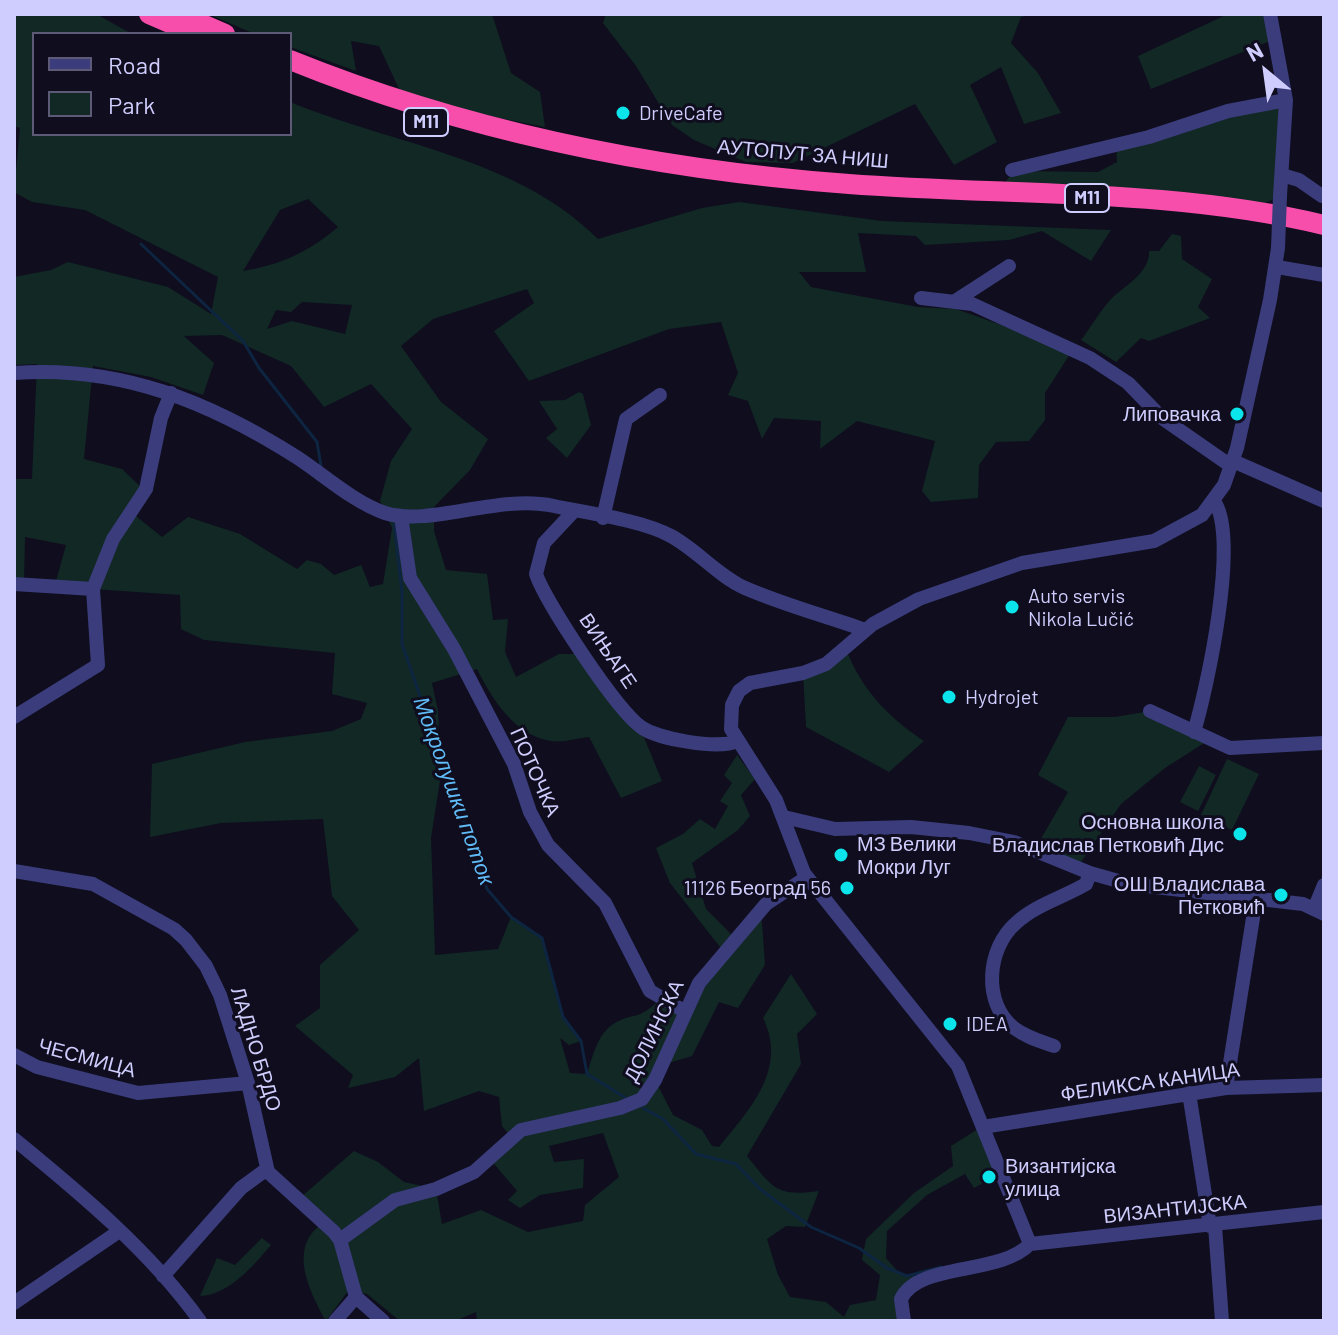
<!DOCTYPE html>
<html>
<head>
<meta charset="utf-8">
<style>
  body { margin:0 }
  #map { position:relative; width:1338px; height:1335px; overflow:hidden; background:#0f0d1e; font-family:Barlow,sans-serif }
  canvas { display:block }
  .frame { position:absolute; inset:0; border:16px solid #cfcdfd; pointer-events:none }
  .legend { position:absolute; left:32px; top:32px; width:260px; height:104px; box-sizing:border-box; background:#0f0d1e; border:2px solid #5c5a77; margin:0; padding:10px 14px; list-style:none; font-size:24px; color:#cfcdfd }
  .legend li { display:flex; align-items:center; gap:16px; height:40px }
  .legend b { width:40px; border:2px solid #5c5a77 }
  .north { position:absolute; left:1226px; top:32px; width:80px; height:80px; -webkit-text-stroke:6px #0f0d1e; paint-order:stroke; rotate:331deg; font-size:22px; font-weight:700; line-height:32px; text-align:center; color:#cfcdfd }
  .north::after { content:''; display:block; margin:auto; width:28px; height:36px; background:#cfcdfd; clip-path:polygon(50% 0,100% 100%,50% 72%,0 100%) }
</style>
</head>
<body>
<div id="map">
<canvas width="1338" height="1335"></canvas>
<div class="frame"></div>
<ul class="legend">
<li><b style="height:10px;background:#3a3c7b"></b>Road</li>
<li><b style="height:22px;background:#112825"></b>Park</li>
</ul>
<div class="north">N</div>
</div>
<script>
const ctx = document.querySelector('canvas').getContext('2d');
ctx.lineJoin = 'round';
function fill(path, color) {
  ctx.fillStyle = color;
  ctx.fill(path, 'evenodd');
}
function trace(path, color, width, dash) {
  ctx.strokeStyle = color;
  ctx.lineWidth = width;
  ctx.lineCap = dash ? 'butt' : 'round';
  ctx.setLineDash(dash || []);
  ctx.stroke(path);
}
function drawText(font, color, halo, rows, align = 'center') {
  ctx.font = font + ' Barlow,sans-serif';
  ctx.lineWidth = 6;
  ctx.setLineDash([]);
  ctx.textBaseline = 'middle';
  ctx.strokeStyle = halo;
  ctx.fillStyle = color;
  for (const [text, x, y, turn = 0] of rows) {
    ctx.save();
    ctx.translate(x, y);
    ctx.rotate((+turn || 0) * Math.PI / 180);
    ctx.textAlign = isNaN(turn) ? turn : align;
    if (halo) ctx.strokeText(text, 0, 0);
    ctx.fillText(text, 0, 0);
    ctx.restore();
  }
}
fill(new Path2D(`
  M14,14h82l36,20h-98v100h256v-32c104,43 226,55 308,137l104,-31 37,-6 143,19 229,9 -20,31 -49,-30 -33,9 -84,5 -9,-9 -58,-3 8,39h-67l12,15 107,20 38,2 88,31 26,14 -25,39v27l-16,21 -33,1 -17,23 -1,33 -47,4 -9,-11 13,-50 -78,-20 -37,28 1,-28 -47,-3 -12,21 -14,-38 -20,-6 10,-22 -17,-51 -52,7 -140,52 -35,-50 40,-28 -7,-14 -94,30 -32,27 40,56 47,37 -18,31 -36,37v24l12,39 41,4 6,46 15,-1 -3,33 11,25 43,-23h17l67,81 19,46 -41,17 -32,-61c-11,1 -27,6 -38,4 -37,-6 -59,-42 -74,-72l-45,14 6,28 3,63 -10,64 4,117 63,-6 13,-32 31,21 21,79 18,24 -12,4 -9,-7 10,35 17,1c5,-16 11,-42 28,-51 21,-12 22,-1 45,-24l24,11 77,-101 4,56 -27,43 -19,-6 -27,54 -30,9 -7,15 18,35 29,15 10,16 7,1c31,-38 69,-78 44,-129l28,-44 26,40 -20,20 4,30 -54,92c26,32 29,41 72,35l-14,36 -19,-1 -19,13 11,36 12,22 36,5 18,15 6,-12 26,-5 4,-25 -18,-15 4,-21 48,-46 39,-27 -2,-20 27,-17 23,44 -27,15 -9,-14 -38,21 -40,36 -1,27 15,17 17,1 -21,25 1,20h-421l-1,-9 -21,9h-55l-33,-27 -19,-3 -22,30c-18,-32 -40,-78 1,-100l-26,-24 53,-46 24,11 26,20 32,7 6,35 39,-14 47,22 55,-11 2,-16 34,-28 -16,-44 -54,13 5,16 30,-3 -1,29 -43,7 -20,13 -12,-8 9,-9 -27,-32 21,-22 -9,-11 -3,-29 -20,-6 -55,20 -5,-53 -24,19 -47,11 5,-13 -58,-49 25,-18v-43l39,-35 -27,-34 -9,-77 -102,4 -71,14 2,-73 93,-22 87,-11 29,-12 6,-16 -35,-9 3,-41 -131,-13 -23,-11 -1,-34 -87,-6 38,-77 31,25 26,-20 52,17 57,35 10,-9 14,4 13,11 27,-10 9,22 13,-3 9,-56 -12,-27 11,-40 21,-32 -41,-45 -47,23 -33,-41 -69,-31 -38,1 30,27 -11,32 -52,-18 -58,-11 -9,93 38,10 18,17 -48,99 -36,-4 10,-36 -41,-8 -1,48 -10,-1v-105h18l5,-115 -23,1v-88l37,-7 17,-8 100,25 43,27 7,-37 -133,-67 -53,-8 -18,-10 6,-64 -6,-2zM308,199l30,28c-29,25 -58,38 -95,44l37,-61zM302,302l50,3 -7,29 -53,-13 -25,8 9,-19 15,2z
  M208,14h284l19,59 29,19 5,35 -86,-17 -59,-19 -21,-45 -28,-5 5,30 -66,-24v-13h-35z
  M606,14h430l-15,3 -10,26 27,30 23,40 -37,11 -23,-57 -31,18 27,57 -43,23 -39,-61 -122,59 -47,-1 -52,-22 -22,-15 -36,-59 -33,-43z
  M1228,14h42l5,25 -124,50 -13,-33z
  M1286,100l-6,96 -19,9 -258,-19 10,-15 85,1 19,-10 -1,-18z
  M1172,234l9,2 1,23 30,20 -14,28 12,11 -61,23 -8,-3 -25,24 -35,-22c10,-13 19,-29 30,-41 13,-13 39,-26 38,-48h10z
  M579,392l4,2 8,31 -24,33 -21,-20 11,-9 -18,-28 26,-1z
  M846,649c15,40 43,69 78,92l-35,31 -83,-45 -3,-54z
  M1150,711l59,29 -44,28 -44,36 -44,64 -42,-19 33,-57 -30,-17 30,-58h47z
  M737,755l18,24 -14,16 9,21 -12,14 -46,33 14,46 28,28 -11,14 -53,-68 -14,-35 27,-14 17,-15 15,10 13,-23 -8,-5 12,-18 -8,-8z
  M1227,759l32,15 -27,56 -31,-15z
  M1199,766l17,9 -18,36 -18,-9z
  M262,1238l9,7c-18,21 -42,50 -71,51l17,-38 18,7z`), '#112825');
trace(new Path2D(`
  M141,244l102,97 16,27 58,74 4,24
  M394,524l8,68v52l85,245 24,28 31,21 21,79 18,24 6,33 42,26
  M643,1108l20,11 33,35 40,10 24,25 51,38 48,21 28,20 20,8 34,-9`), '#0e2541', 3);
trace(new Path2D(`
  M1270,14l16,86 -6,96
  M1012,170l137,-33 79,-26 58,-11
  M1282,175l17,5 23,16
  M1277,267l47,8
  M921,298l51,6 118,54 38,25 34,35 69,48
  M955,301l54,-35
  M14,373c106,-8 196,29 284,85 27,18 57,45 87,55 45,14 112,-19 169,-7 33,7 88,14 117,30 26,14 47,40 74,52 39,17 81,28 120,42
  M1233,461l91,40
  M574,511l-30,32 -8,31c10,29 80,135 105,153 16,12 78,23 96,14
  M401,516l9,62 44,71 60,115 16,48 18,33 57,58 45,88 34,20
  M603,518l23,-99 34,-24
  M14,584l79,5
  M1150,711l80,37 94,-5
  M14,717l84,-52 -5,-76 20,-50 33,-50 15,-71 10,-25
  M1194,732c13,-43 46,-195 20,-231
  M784,817l51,12 76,-2 58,6 45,9 76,31 39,11 174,20 21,10
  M14,871l79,13 81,45 12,11 20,26 14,29 28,88 20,89 66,60 6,8 16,57 27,24
  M1315,907l9,-22
  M1054,1046c-14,-5 -28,-9 -40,-18 -32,-25 -27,-80 2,-105 19,-18 48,-26 70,-39l4,-11
  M14,1055l23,12 101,26 110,-10
  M1226,1088l30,-189
  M1189,1093l21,133
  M983,1127l243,-39 98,-3
  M14,1139c66,54 136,112 186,182
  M1215,1226l7,95
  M340,1240l55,-40 41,-11 38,-17 47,-42 99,-22 22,-9 13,-19 44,-97 67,-79 41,-27
  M1030,1244l-72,-178 -154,-193 -28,-73 -45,-71 1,-24 7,-14 11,-8 53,-10 23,-9 47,-40 46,-25 103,-36 132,-22 48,-26 22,-30 13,-37 33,-148 8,-52
  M1030,1244l294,-32
  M163,1276l78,-88 26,-19
  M14,1303l104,-71
  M335,1321l21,-24
  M904,1321l-3,-22c17,-37 98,-23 129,-55`), '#3a3c7b', 14);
trace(new Path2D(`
  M149,14l44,19
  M179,14l46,20
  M290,60c178,72 368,110 559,124 157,12 321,4 475,41`), '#f74eab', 20);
trace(new Path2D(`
  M1278,248l2,-52`), '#3a3c7b', 14);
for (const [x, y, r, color] of [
  [623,113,8,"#0be4eb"],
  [1237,414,8,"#0be4eb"],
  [1012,607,8,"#0be4eb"],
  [949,697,8,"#0be4eb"],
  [1240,834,8,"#0be4eb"],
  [841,855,8,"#0be4eb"],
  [847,888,8,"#0be4eb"],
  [1281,895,8,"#0be4eb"],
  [950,1024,8,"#0be4eb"],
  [989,1177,8,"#0be4eb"]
]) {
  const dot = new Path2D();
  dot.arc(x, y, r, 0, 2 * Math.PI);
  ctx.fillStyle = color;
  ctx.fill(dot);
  trace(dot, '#0f0d1e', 3);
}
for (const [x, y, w] of [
  [426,122,44],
  [1087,198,44]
]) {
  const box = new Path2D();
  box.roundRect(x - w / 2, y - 14, w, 28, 6);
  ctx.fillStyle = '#0f0d1e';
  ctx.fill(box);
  trace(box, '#cfcdfd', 2);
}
drawText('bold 18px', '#cfcdfd', null, [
  ["M11",426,122],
  ["M11",1087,198]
]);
drawText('20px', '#cfcdfd', '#0f0d1e', [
  ["DriveCafe",639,113],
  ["Липовачка",1221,414,"right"],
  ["Auto servis",1028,596],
  ["Nikola Lučić",1028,619],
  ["Hydrojet",965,697],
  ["Основна школа",1224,822,"right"],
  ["Владислав Петковић Дис",1224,845,"right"],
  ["МЗ Велики",857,844],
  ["Мокри Луг",857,867],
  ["ОШ Владислава",1265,884,"right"],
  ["Петковић",1265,907,"right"],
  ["11126 Београд 56",831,888,"right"],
  ["IDEA",966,1024],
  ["Византијска",1005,1166],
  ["улица",1005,1189]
], 'left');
drawText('20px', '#cfcdfd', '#0f0d1e', [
  ["АУТОПУТ ЗА НИШ",803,154,5],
  ["ВИЊАГЕ",608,651,56],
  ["ПОТОЧКА",535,772,66],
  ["ДОЛИНСКА",654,1031,-64],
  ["ЛАДНО БРДО",256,1049,73],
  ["ЧЕСМИЦА",87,1058,15],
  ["ФЕЛИКСА КАНИЦА",1150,1082,-8],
  ["ВИЗАНТИЈСКА",1175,1209,-6]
]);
drawText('italic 22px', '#60bcf8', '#0f0d1e', [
  ["Мокролушки поток",454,791,70]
]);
</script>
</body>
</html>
